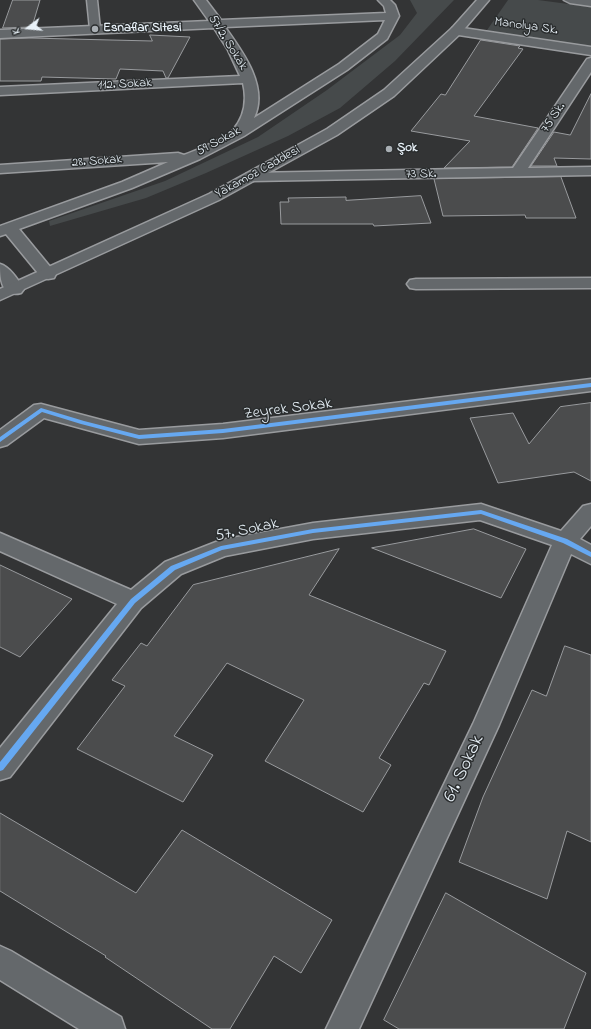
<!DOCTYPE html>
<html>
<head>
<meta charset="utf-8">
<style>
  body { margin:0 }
  #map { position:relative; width:591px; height:1029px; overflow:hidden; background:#333435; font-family:"Indie Flower",sans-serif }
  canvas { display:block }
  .north { position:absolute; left:8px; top:8px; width:40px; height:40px; -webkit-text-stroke:3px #2a2d2e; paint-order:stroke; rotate:254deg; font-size:11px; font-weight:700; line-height:16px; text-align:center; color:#e8f1f8 }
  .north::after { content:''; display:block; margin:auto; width:14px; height:18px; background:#e8f1f8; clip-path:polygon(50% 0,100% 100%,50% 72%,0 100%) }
</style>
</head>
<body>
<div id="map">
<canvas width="591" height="1029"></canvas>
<div class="north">K</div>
</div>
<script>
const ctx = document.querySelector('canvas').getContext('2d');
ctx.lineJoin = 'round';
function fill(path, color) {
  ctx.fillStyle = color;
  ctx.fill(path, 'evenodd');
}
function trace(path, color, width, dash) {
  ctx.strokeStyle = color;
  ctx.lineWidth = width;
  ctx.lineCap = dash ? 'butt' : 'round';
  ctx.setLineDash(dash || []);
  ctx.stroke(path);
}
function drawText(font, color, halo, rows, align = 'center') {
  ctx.font = font + ' "Indie Flower",sans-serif';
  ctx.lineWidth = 3;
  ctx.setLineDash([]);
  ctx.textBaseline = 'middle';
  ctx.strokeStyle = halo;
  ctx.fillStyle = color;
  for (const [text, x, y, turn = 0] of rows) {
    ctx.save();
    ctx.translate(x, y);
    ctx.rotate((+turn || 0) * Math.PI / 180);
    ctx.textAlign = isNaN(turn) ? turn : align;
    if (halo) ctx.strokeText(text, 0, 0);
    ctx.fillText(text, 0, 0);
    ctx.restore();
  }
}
fill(new Path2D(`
  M410,0h44l-59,61 -55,47 -52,28 -82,37 -60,25 -96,28 -1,-5 116,-40 93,-44 69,-47 73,-55 17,-22z
  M508,0h30l53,7v42l-106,-16z`), '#464a4b');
const building = new Path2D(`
  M13,0h27l-8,27 -29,1z
  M150,35l40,2 -22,41h-2l-3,-7 -43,-2 -4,10 -74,-2 -1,4h-41v-42l29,-1 123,3z
  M481,40l39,6 -2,2 5,1 -49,67 64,12 -26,39 -68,1 26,-27 -59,-10 30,-37 4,1z
  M591,94v65l-37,-1 3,8h-26l23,-34 16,3z
  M561,177l15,41h-50l-1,-3 -82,1 -9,-37z
  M421,196l10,27 -57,3 -1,-2h-92l-1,-22h9l-1,-4 58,-1v3z
  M591,403v78l-17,-9 -76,11 -28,-65 43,-5 16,31 31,-37z
  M474,529l52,20 -25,49 -129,-50z
  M339,549l-30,46 137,56 -17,34 -5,-2 -45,75 12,7 -28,47 -98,-51 39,-61 -77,-37 -53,73 39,19 -30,47 -106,-53 48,-63 -13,-6 29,-37 6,3 46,-61z
  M0,565l72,34 -52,58 -20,-10z
  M565,646l26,9v187l-24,-11 -20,68 -88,-37 24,-65 49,-107 14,6z
  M0,813l136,80 46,-63 150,90 -31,53 -27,-17 -44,73h-18l-107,-72 1,-1 -106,-65z
  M446,893l140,80 -22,56h-165l-15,-9z`);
fill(building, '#4b4c4d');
trace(building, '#999b9e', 1);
const service = new Path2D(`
  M87,0h10l3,29 -1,2h-8l-1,-2z`);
const minor = new Path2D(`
  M194,0h12l15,20 165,-7 -2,-7 -6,-6h12l5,5 4,11 -12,23 -40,31 -103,66 -44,23 -68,29 -113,41 37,45 -2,4 -6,1 -6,-1 -36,-44 -6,2v-10l122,-44 46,-20 -168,11v-8l178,-12 6,2c9,-3 45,-19 49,-25 12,-14 14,-30 10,-47l-243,12v-8l240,-11 -12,-26 -14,-22 -214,10v-8l209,-9zM385,20l-7,14 -39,30 -85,54c15,-31 -11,-66 -29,-91z
  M564,0h27v6l-21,-3z
  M456,27l135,20v8l-139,-21 -2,-3 2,-3z
  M591,58v14l-63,96 63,-1v8l-340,6 -5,-1 -2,-3 2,-3 5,-1 262,-5 74,-109z
  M0,264c10,3 18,16 24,25l-3,4c-20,5 -21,-15 -21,-29z
  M591,278v10l-175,1 -6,-1 -3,-4 3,-4 6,-1z
  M591,379v12l-368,47 -84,6 -95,-26 -37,27 -7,2v-17l34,-25 7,-1 98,26 84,-6z
  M481,504l80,27 22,-25 8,-2v22l-11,13 11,6v19l-20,-10 -72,171 -140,304h-33l147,-305 79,-179 -72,-25 -167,19 -88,17 -44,18 -40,34 -131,169 -10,3v-32l117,-144 -117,-53v-18l131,57 34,-28 56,-22 92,-17z
  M0,946l11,5 110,66 4,12h-46l-79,-49z`);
const secondary = new Path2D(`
  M477,0h12l-29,34 -66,62 -57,39 -118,65 -219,100v-11l209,-95 118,-65 57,-39 68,-62z`);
trace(service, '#999b9e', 3);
trace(minor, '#999b9e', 3);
trace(secondary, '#999b9e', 3);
fill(service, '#64686b');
fill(minor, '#64686b');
fill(secondary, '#64686b');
fill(new Path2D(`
  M591,383v4l-368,46 -84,6 -58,-15 -39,-12 -42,30v-5l41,-29 43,13 55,14 84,-6z
  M481,510l86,29 24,13v5l-28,-14 -82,-29 -168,19 -91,17 -47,20 -40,33 -132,167 -3,1v-9l131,-163 40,-33 50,-20 92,-17z`), '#66a8f1');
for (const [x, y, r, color] of [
  [95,29,4,"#a9afb4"],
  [389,149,4,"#a9afb4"]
]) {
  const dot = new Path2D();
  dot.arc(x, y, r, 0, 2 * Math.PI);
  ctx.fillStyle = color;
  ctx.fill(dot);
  trace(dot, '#2a2d2e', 1.5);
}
drawText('13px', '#e8f1f8', '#2a2d2e', [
  ["Manolya Sk.",526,27,8],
  ["57/2. Sokak",227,43,58],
  ["112. Sokak",125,85,-3],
  ["75 Sk.",554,118,-56],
  ["59 Sokak",219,142,-28],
  ["28. Sokak",97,162,-4],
  ["Yakamoz Caddesi",258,173,-29],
  ["73 Sk.",421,175,-1]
]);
drawText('bold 13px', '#e8f1f8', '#2a2d2e', [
  ["Esnaflar Sitesi",103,29],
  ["Şok",397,149]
], 'left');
drawText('16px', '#e8f1f8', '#2a2d2e', [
  ["Zeyrek Sokak",288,410,-7],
  ["57. Sokak",247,531,-12]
]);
drawText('19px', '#e8f1f8', '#2a2d2e', [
  ["61. Sokak",465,769,-65]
]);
</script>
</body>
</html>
